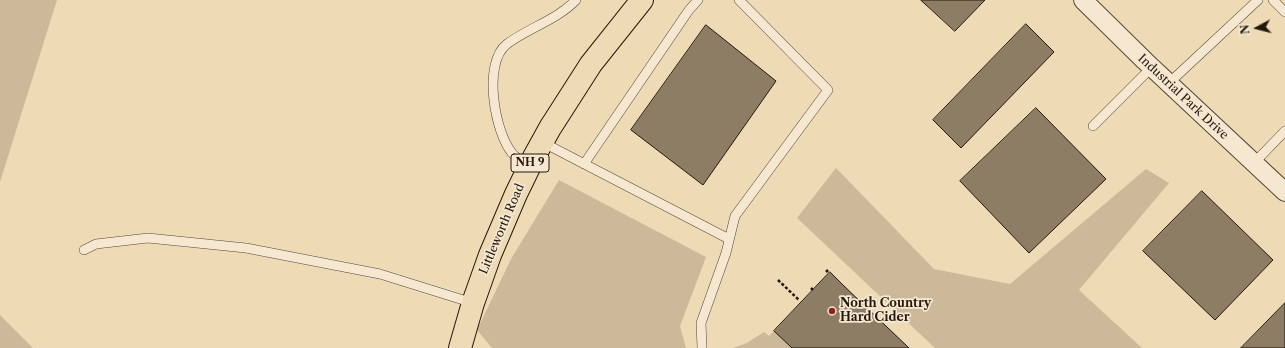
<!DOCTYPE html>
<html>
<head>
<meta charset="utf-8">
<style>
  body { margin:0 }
  #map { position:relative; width:1285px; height:348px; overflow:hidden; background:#efdab6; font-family:"Libre Caslon Text",serif }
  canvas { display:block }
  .north { position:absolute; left:1237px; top:8px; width:40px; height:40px; -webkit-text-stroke:3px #f5e7d0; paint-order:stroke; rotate:263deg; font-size:11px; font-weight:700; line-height:16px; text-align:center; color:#22180b }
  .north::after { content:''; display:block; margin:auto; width:14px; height:18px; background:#22180b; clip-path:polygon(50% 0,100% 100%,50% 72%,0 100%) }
</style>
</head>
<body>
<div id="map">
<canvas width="1285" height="348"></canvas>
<div class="north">N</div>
</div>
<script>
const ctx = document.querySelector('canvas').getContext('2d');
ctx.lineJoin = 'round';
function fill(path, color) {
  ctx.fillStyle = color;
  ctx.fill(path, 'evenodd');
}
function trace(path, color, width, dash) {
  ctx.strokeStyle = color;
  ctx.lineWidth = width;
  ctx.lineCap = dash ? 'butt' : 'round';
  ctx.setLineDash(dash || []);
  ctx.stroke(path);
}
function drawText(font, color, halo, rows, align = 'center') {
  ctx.font = font + ' "Libre Caslon Text",serif';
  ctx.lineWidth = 3.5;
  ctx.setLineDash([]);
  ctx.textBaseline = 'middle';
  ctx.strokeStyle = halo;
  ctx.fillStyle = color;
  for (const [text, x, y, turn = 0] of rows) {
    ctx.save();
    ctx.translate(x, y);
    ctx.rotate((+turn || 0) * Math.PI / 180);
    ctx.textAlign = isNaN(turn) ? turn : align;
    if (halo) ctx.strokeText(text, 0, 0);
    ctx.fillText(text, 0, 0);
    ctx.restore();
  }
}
fill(new Path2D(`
  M0,0h57l-57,182z
  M836,168l98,101 76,15 136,-115 23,14 -90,107 63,58h-207l-138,-130z
  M559,180l147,77 -26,69 6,22h-194l-15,-18 34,-71z
  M0,315l33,33h-33z
  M774,331l18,17h-59l14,-5 17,-11 5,4z`), '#ccb999');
const building = new Path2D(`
  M921,0h64l-30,31z
  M1026,24l28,28 -93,96 -28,-28z
  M706,25l70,56 -73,104 -72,-55z
  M1036,108l70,71 -77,74 -69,-72z
  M1202,191l71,69 -58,60 -72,-69z
  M830,272l13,13 66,63h-117l-18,-17z
  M1285,303v45h-44z`);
fill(building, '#8d7d64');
trace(building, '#22180b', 1);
const service = new Path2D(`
  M1273,0l12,12
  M1169,83l89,-83
  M1093,126l59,-59
  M542,142l187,97
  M1254,163l31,-32
  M584,164l105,-154 9,-10
  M529,166c-5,-4 -13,-8 -17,-13 -17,-20 -30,-90 -5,-109 21,-16 50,-24 69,-44
  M84,250l12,-6 52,-6 98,10 134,26 93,29
  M702,348l-1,-25 25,-70 9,-37 93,-126 -89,-90`);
const minor = new Path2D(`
  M1083,0l62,61 140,131`);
const primary = new Path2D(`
  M460,348l13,-45 17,-48 26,-61 18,-37 16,-29 41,-64 51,-64`);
trace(service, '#554836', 10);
trace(minor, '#554836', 20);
trace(primary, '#22180b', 24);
trace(new Path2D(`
  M826,272l2,-2
  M778,280l21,20
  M811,288l2,2`), '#22180b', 2.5, [3, 2]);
trace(service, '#f5e7d0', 9);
trace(minor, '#f5e7d0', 18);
trace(primary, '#efdab6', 22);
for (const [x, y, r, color] of [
  [832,311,4,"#8f2418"]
]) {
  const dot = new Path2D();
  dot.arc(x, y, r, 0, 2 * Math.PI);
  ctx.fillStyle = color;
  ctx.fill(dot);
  trace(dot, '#f5e7d0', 1.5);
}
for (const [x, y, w] of [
  [530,163,38]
]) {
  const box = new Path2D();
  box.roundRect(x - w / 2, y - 9, w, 18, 3);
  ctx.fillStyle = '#f5e7d0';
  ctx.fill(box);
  trace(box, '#22180b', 1);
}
drawText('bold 11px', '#22180b', null, [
  ["NH 9",530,163]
]);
drawText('12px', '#22180b', '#f5e7d0', [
  ["Industrial Park Drive",1183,97,43],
  ["Littleworth Road",502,229,-67]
]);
drawText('bold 12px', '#22180b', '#f5e7d0', [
  ["North Country",840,304],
  ["Hard Cider",840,318]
], 'left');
</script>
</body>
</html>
